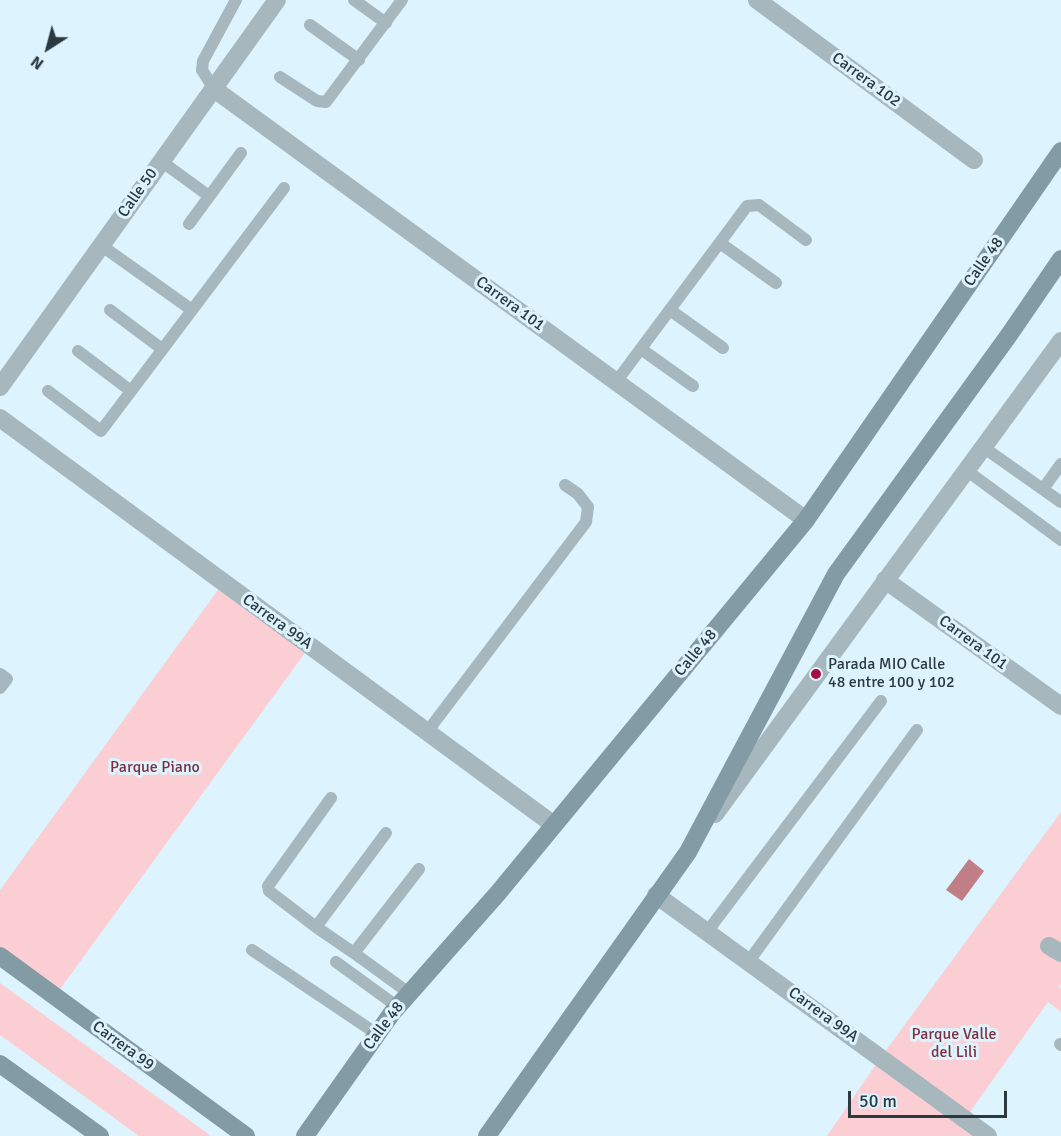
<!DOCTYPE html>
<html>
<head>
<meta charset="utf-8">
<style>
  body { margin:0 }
  #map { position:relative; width:1061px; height:1136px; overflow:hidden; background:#ddf3fd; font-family:Signika,sans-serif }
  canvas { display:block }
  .north { position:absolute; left:18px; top:18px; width:60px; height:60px; -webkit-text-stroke:4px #ddf3fd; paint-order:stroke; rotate:216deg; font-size:16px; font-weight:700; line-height:24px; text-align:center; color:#2b3a40 }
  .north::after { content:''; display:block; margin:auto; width:21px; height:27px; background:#2b3a40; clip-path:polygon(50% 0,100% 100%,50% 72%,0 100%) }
  .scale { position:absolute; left:848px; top:1091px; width:159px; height:27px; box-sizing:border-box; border:3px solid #2b3a40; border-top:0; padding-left:8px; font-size:18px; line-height:21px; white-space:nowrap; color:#2b3a40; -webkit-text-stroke:4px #ddf3fd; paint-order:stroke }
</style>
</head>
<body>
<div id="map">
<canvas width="1061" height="1136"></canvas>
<div class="north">N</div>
<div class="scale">50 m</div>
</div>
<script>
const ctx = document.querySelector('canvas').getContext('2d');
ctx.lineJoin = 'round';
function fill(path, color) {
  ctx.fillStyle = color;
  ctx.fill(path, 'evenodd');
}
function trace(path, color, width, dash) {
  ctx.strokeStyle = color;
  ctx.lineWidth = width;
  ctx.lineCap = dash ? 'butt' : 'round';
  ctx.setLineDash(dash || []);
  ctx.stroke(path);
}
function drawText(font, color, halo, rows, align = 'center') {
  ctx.font = font + ' Signika,sans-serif';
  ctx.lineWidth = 6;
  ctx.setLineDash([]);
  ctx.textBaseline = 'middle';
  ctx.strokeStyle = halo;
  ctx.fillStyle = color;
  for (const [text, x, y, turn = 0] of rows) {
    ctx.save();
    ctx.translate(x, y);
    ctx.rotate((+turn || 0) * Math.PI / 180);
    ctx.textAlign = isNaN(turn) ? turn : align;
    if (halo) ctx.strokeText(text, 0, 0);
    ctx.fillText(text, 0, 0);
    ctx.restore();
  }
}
fill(new Path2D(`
  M223,583l87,63 -255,350 -55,-40v-66z
  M1061,812v172l-2,3 2,2v23l-13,-10 -83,117 23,17h-161l54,-79z
  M0,983l211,153h-72l-139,-101z`), '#fbced3');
fill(new Path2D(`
  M969,859l15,12 -22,30 -16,-11z`), '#c07e87');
trace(new Path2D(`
  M354,0l32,23
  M310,25l49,35
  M280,77l37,24 9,1 76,-102
  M214,89l-12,-19 1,-9 33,-61
  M161,161l48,35
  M189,224l52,-71
  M720,243l56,40
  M102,246l90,64
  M110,310l52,39
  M670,310l53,38
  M641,349l52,37
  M78,351l53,40
  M616,382l131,-176 12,-1 47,35
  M48,391l53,40 183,-243
  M983,447l78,55
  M966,470l95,70
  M1043,489l18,-25
  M0,674l7,5 -7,9
  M427,732l159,-210 2,-15 -10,-13 -13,-9
  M331,798l-63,88 1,5 47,36 38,26
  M316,927l70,-94
  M707,932l174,-231
  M252,950l125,84
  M749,961l168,-231
  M336,962l62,45
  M409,993l-55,-40 65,-84
  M1060,1044l1,1`), '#a6b7bd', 12);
trace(new Path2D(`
  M757,0l217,160
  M214,89l592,431
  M0,387l277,-387
  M0,418l554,407
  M885,580l176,126
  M715,814l346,-473
  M656,895l332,241
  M1049,946l12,7`), '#a6b7bd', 18);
trace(new Path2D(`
  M0,956l246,180
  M0,1064l100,72
  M305,1136l87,-123 106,-120 308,-373 255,-369
  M487,1136l201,-284 148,-278 173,-239 52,-76`), '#839ba5', 18);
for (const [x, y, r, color] of [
  [816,674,6,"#a50c41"]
]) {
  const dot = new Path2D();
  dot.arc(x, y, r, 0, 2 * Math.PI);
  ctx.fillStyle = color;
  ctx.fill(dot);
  trace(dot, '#ddf3fd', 2);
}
drawText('16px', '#2b3a40', '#ddf3fd', [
  ["Carrera 102",866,80,36],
  ["Calle 50",138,193,-55],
  ["Calle 48",984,262,-55],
  ["Carrera 101",510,304,36],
  ["Carrera 99A",277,622,36],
  ["Carrera 101",973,643,36],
  ["Calle 48",696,653,-50],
  ["Carrera 99A",823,1015,36],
  ["Calle 48",384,1026,-53],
  ["Carrera 99",123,1046,36]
]);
drawText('16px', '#2b3a40', '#ddf3fd', [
  ["Parada MIO Calle",828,665],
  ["48 entre 100 y 102",828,683]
], 'left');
drawText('16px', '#802f40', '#ddf3fd', [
  ["Parque Piano",155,768],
  ["Parque Valle",954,1035],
  ["del Lili",954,1053]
]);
</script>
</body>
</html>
